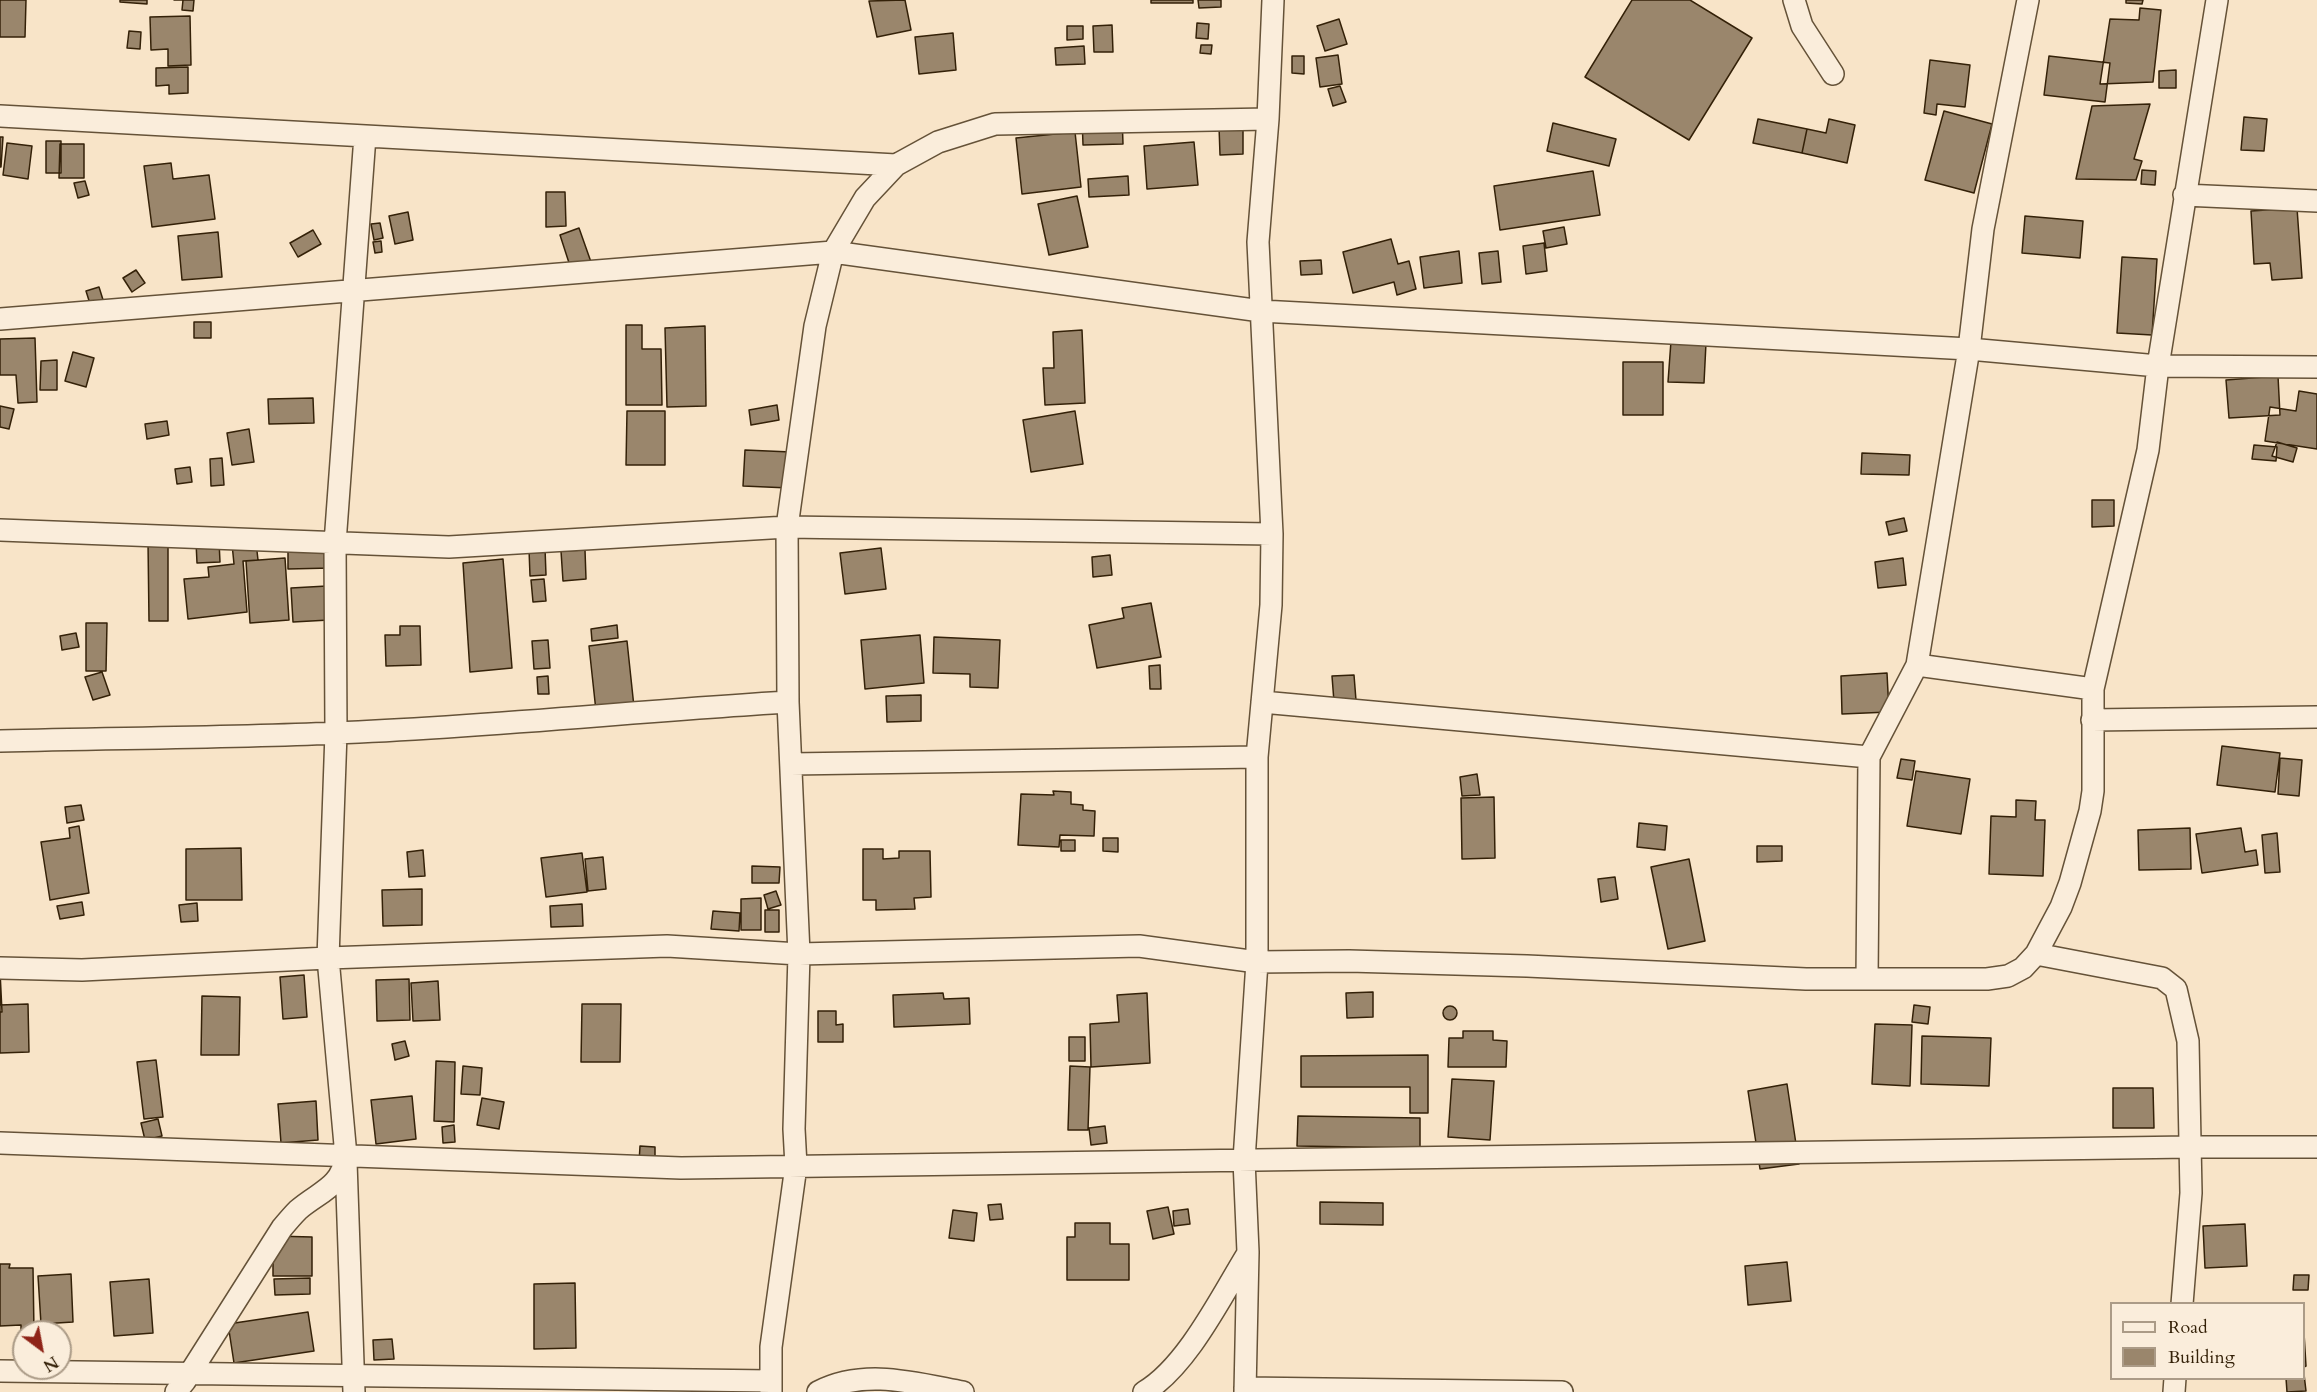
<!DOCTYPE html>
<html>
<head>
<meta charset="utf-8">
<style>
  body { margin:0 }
  #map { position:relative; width:2317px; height:1392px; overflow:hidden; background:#f8e4c8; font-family:Cardo,serif }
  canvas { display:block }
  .legend { position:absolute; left:2110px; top:1302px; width:195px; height:78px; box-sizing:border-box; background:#faeddb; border:2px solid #ab9b87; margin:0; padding:8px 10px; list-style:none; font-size:18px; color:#342108 }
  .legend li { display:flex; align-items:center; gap:12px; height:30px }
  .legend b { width:30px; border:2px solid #ab9b87 }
  .north { position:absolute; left:12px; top:1320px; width:60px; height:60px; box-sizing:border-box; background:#faeddb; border:2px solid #ab9b87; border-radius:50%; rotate:148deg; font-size:16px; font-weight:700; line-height:24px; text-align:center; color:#342108 }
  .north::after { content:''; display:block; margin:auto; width:21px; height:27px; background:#8f2418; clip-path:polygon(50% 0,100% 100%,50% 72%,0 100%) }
</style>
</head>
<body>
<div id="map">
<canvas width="2317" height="1392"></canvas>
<ul class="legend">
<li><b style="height:8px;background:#faeddb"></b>Road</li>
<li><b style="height:16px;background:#9a866c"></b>Building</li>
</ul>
<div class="north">N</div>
</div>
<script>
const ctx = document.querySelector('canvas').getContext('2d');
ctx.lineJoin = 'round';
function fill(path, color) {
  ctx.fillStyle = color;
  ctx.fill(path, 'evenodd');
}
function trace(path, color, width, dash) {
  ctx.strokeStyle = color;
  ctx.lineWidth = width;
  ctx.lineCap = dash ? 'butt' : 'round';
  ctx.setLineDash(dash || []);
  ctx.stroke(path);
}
const building = new Path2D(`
  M0,0h26l-1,37h-25z
  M120,0h27v4l-27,-2z
  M174,0h20l-1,11 -11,-1 1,-10z
  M905,0l6,30 -34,7 -8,-36z
  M1151,0h42v3h-42z
  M1198,0h23v7l-22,1z
  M1632,0h58l62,38 -63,102 -104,-63z
  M2126,0h17l-1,4 -16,-1z
  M2140,8l21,2 -8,72 -53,2 10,-65 29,1z
  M190,16l1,49 -23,1v-17l-17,1 -1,-33z
  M1339,19l8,25 -22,7 -8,-25z
  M1197,23l12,1 -1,15 -12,-1z
  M1112,25l1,27h-19l-1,-26z
  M1067,26h16v13l-16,1z
  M129,31l12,1 -1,17 -13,-1z
  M953,33l3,37 -37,4 -4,-37z
  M1201,45h11l-1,9 -11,-1z
  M1084,46l1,18 -29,1 -1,-17z
  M1338,55l4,29 -22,3 -4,-29z
  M1292,56h12v18l-12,-1z
  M2049,56l61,7 -5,39 -61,-7z
  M1930,60l40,5 -5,42 -28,-3 -1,11 -12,-2z
  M188,67v26l-19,1v-9l-13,1v-18z
  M2176,70v18h-17v-17z
  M1340,86l6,16 -13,4 -5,-17z
  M2150,104l-16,55 8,2 -6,19 -60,-1 16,-73z
  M1944,111l48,13 -18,69 -49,-13z
  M1122,115l1,29 -40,1 -1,-29z
  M2244,117l23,2 -3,32 -23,-1z
  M1758,119l49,10 -5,24 -49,-10z
  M1829,119l26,6 -8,38 -45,-10 5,-24 19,4z
  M1553,123l63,16 -7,27 -62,-15z
  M1243,125v29l-23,1 -1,-29z
  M1075,132l6,55 -59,7 -6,-56z
  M0,137h3l-2,30h-1z
  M46,141h15v32h-15z
  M1194,142l4,43 -51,4 -3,-43z
  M7,143l25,3 -4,33 -25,-4z
  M60,144h24v34h-25z
  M171,163l2,16 36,-4 6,44 -63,8 -8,-61z
  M2142,170l14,1 -1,14 -14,-1z
  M1593,171l7,44 -100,15 -6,-44z
  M1128,176l1,19 -40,2 -1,-18z
  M85,181l4,14 -11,3 -4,-15z
  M546,192h19l1,34 -20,1z
  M1077,196l11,51 -39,8 -11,-51z
  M2297,208l5,70 -30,2 -2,-17 -16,1 -3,-53z
  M408,212l5,28 -18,4 -6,-28z
  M2025,216l58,5 -3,37 -58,-5z
  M380,223l3,15 -9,2 -3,-16z
  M1564,227l3,17 -21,4 -3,-17z
  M579,228l12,34 -20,7 -11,-34z
  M313,230l8,14 -23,13 -8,-14z
  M218,232l4,45 -40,3 -4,-44z
  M1391,239l7,25 11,-3 7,28 -19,6 -3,-13 -41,11 -10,-41z
  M381,241l1,11 -7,1 -2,-11z
  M1544,243l3,28 -21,3 -3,-28z
  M1459,251l3,32 -38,5 -4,-31z
  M1498,251l3,31 -19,2 -3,-31z
  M2122,257l35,2 -5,76 -35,-2z
  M1321,260l1,14 -21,1 -1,-14z
  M136,270l9,13 -13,9 -9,-14z
  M99,287l5,16 -13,4 -5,-16z
  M194,322h17v16h-17z
  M626,325h16v24h19l1,56h-36z
  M705,326l1,80 -39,1 -2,-79z
  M1082,330l3,73 -40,2 -2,-37h11l-1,-36z
  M35,338l2,64 -19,1 -2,-28h-16v-36z
  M1671,341l35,2 -2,40 -36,-1z
  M73,352l21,6 -8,29 -21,-6z
  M57,360v30h-17l1,-29z
  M1623,362h40v53h-40z
  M2278,376l2,39 -51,3 -3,-38z
  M2299,391l18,3v55l-52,-8 5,-34 26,4z
  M313,398l1,25 -45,1 -1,-25z
  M777,405l2,15 -28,5 -2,-15z
  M0,406l14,3 -5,20 -9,-2z
  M627,411h38v54h-39z
  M1075,411l8,53 -52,8 -8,-52z
  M167,421l2,14 -22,4 -2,-15z
  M249,429l5,33 -22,3 -5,-32z
  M2277,442l20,6 -4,14 -21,-6z
  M2254,445l23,2 -1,14 -24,-2z
  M745,450l46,2 -2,36 -46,-2z
  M1862,453l48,2 -1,20 -48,-1z
  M222,458l2,27 -13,1 -1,-27z
  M190,467l2,15 -15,2 -2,-15z
  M2092,500h22v26l-22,1z
  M1904,518l3,13 -18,4 -3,-13z
  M331,538v30l-43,1v-30z
  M219,541l1,21 -23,1 -1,-21z
  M148,542h20v79h-19z
  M256,542l2,18 -15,1 4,51 -59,7 -4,-40 25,-2 -1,-10 26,-3 -2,-20z
  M545,548l1,27 -16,1 -1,-27z
  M881,548l5,41 -41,5 -5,-41z
  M585,550l1,29 -23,2 -2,-30z
  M1110,555l2,20 -19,2 -1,-20z
  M285,558l4,62 -39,3 -4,-62z
  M1903,558l3,27 -28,3 -3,-26z
  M503,559l9,109 -42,4 -7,-109z
  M544,579l2,22 -13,1 -2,-22z
  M327,586l2,34 -36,2 -2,-34z
  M1151,603l10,54 -64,11 -8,-43 35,-7 -2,-10z
  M86,623h21l-1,48h-20z
  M617,625l1,13 -26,3 -1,-12z
  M400,626h20l1,39 -35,1 -1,-31h15z
  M76,633l3,14 -17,3 -2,-14z
  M920,635l4,48 -59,6 -4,-49z
  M934,637l66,3 -2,48 -28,-1v-13l-37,-1z
  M548,640l2,28 -16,1 -2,-28z
  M627,641l7,66 -38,4 -7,-65z
  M1160,665l1,24h-11l-1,-23z
  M102,672l8,23 -17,5 -8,-23z
  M1887,673l2,39 -47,2 -1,-38z
  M1354,675l3,38 -22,2 -3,-39z
  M548,676l1,18h-11l-1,-17z
  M921,695v26l-34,1 -1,-26z
  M2222,746l58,7 -5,39 -58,-7z
  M2280,758l22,2 -3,36 -21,-2z
  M1901,759l14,2 -3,19 -15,-2z
  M1916,771l54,8 -9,55 -54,-8z
  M1477,774l3,21 -18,1 -2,-19z
  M1053,791l18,1v12l12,1v5l12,1 -1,25 -34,-1 -1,12 -41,-2 3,-51 33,1z
  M1494,797l1,61 -33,1 -1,-61z
  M2016,800l20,1 -1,19h10l-2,56 -54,-2 2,-58 25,1z
  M81,805l3,15 -17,3 -2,-16z
  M1639,823l28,3 -2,24 -28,-3z
  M79,826l10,67 -39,7 -9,-58 29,-4 -1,-10z
  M2190,828l1,41 -52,1 -1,-40z
  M2241,828l4,24 11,-2 2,15 -56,8 -6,-39z
  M2277,833l3,39 -15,1 -3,-38z
  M1103,838h15v14l-15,-1z
  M1061,840h14v11h-14z
  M1757,846h25v15l-25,1z
  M241,848l1,52h-56v-51z
  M863,849h20v10l16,-1v-7h31l1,46 -17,1 1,11 -39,1v-10h-13z
  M423,850l2,26 -16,1 -2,-25z
  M582,853l5,39 -41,5 -5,-39z
  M603,857l3,32 -18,2 -3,-32z
  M1689,859l16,82 -37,8 -17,-82z
  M752,866l28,1 -1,16h-27z
  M1615,877l3,22 -17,3 -3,-23z
  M422,889v36l-39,1 -1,-36z
  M776,891l5,14 -13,4 -4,-14z
  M761,898v32h-20v-31z
  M82,902l2,13 -24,4 -3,-13z
  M197,903l1,18 -17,1 -2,-17z
  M582,904l1,22 -32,1 -1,-21z
  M765,910h14v22h-14z
  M713,911l27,2 -1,18 -28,-2z
  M0,971l2,41h-2z
  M304,975l3,42 -24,2 -3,-42z
  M409,979l1,41 -33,1 -1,-41z
  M438,981l2,39 -27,1 -2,-38z
  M1373,992v25l-26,1 -1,-25z
  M943,993l1,6 25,-1 1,26 -76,3 -1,-32z
  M1147,993l3,70 -59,4 -1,-43 29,-2 -2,-27z
  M202,996l38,1 -1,58h-38z
  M28,1004l1,48 -29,1v-48z
  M582,1004h39l-1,58h-39z
  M1914,1005l16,2 -2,17 -16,-2z
  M1443 1013a7 7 0 1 1 14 0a7 7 0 1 1-14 0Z
  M818,1011h18v14l7,-1v18h-25z
  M1875,1024l37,1 -2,61 -38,-2z
  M1463,1031h30v9l14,1 -1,26h-58l1,-29h14z
  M1922,1036l69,2 -2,48 -68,-2z
  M1069,1037h16v24h-16z
  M405,1041l4,15 -14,4 -3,-16z
  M1428,1055v58h-18v-26h-109v-31z
  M156,1060l7,57 -19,2 -7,-57z
  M436,1061l19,1 -1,60 -20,-1z
  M463,1066l19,2 -2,27 -19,-1z
  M1070,1066l20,1 -2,63h-20z
  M1452,1079l42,2 -4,59 -42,-3z
  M1787,1084l12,80 -39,5 -12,-78z
  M2113,1088h40l1,40h-41z
  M412,1096l4,43 -40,5 -5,-44z
  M482,1098l22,4 -5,27 -22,-4z
  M316,1101l2,39 -37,3 -3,-39z
  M1298,1116l122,2v30l-123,-2z
  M158,1119l4,17 -17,4 -4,-17z
  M454,1125l1,17 -12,1 -1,-16z
  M1105,1126l2,17 -16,2 -2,-17z
  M640,1146l15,1v16h-16z
  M1320,1202l63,1v22l-63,-1z
  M1001,1204l2,15 -13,1 -2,-15z
  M1168,1207l6,27 -21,5 -6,-28z
  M1188,1209l2,15 -16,2 -1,-15z
  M953,1210l24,3 -3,28 -25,-3z
  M1075,1223h35v21h19v36h-62v-43h8z
  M2245,1224l2,42 -42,2 -2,-42z
  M273,1236l39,1v39h-39z
  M1787,1262l4,39 -43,4 -3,-39z
  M0,1264h10l-1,4h24l1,64h-10v25h-3v-32l-21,1z
  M71,1274l2,48 -32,2 -3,-48z
  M2294,1275h15l-1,15h-15z
  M310,1278v16l-35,1 -1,-16z
  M149,1279l4,54 -39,3 -4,-54z
  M575,1283l1,65 -42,1v-65z
  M308,1312l6,39 -80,12 -6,-39z
  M2304,1333l2,33 -2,1z
  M392,1339l2,20 -20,1 -1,-20z
  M2304,1374l2,17 -19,1 -1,-14h18z`);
fill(building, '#9a866c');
trace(building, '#342108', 1.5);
const minor = new Path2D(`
  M1794,0l8,26 31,48
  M0,116l896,49
  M2184,195l133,6
  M0,319l833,-67 428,59 708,38 189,17 159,1
  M0,530l449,17 338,-20 485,7
  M1917,665l176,24
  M1262,702l607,55
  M2092,720l225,-3
  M0,741c112,-3 224,-3 335,-8 152,-6 302,-22 453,-31
  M791,764l466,-7
  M2036,954l126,24 14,11 12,52 3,152 -9,111
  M0,968l82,2 246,-12 339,-12 132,8 -11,-252 -1,-175 28,-201 18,-74 32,-54 31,-33 42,-23 57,-18 273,-5
  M1867,979l2,-222 48,-92 52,-316 14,-120 45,-229
  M0,1143l681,25 1509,-21h127
  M346,1162l8,230
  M0,1371l771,10
  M1245,1388l317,4
  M176,1392l9,-11 97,-153c5,-6 10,-12 16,-18 22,-19 43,-22 48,-54l-18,-198 8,-225 -1,-190 30,-407
  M771,1392v-45l25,-181 -2,-37 5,-175 340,-8 118,16 92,-1 178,5 279,13h181l21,-3 15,-8 13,-14 25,-47 9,-24 20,-72 3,-20v-102l55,-239 10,-84 59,-366
  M818,1392c46,-24 97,-9 145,0
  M1144,1392c43,-25 78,-97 104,-139
  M1245,1392l3,-140 -4,-92 13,-198v-205l14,-152 1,-71 -14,-292 10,-123 5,-119
  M2174,1392l1,-14`);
trace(minor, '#655238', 24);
trace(minor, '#faeddb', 21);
</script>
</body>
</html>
